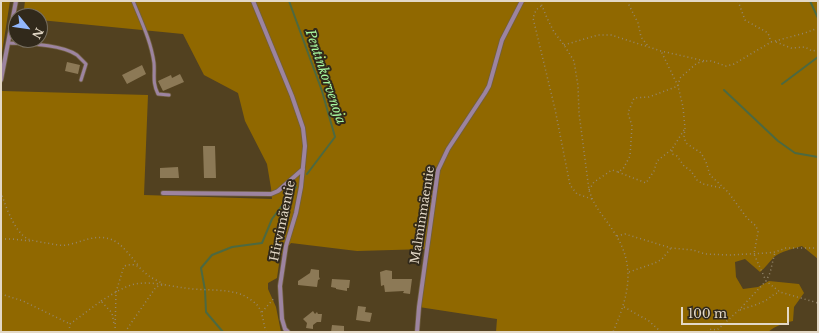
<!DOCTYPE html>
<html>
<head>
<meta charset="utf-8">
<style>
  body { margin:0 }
  #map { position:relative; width:819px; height:333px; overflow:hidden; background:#524120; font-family:"Libre Baskerville",serif }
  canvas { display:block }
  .frame { position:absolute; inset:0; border:2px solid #e3d8c6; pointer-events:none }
  .north { position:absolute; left:8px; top:8px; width:40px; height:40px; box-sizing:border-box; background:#31291b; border:1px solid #786f5f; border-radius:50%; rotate:119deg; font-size:11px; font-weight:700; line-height:16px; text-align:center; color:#e3d8c6 }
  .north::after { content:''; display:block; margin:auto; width:14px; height:18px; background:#92b7fd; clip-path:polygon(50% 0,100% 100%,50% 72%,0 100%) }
  .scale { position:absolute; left:681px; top:307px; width:108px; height:18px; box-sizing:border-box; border:2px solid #e3d8c6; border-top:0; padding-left:5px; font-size:12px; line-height:14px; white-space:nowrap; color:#e3d8c6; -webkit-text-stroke:3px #31291b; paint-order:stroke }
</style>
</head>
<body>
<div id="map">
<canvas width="819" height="333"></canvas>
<div class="frame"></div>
<div class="north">N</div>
<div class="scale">100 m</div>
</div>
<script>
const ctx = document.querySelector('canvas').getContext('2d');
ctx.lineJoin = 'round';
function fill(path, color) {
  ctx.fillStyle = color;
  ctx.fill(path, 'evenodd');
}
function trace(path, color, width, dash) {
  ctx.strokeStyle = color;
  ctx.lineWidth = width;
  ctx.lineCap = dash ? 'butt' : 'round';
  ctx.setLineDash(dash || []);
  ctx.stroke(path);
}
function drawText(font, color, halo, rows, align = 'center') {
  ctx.font = font + ' "Libre Baskerville",serif';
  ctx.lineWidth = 4;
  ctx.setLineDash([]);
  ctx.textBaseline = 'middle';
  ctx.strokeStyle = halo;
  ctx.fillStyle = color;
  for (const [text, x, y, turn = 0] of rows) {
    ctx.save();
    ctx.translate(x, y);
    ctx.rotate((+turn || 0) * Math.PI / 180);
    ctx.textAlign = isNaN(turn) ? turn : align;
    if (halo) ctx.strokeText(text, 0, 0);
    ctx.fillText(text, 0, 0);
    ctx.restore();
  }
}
fill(new Path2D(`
  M1,1h9l-9,58z
  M25,1h793v258l-16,-13c-9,3 -21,5 -28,11 -5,5 -9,11 -14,15l-15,-13 -10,3 1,15 7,12 15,-2 11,-6 30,3 5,9 -10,14 -1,14c-9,2 -18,5 -25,11h-272l1,-13 -78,-12 8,-58 -70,2 -66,-8 -11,14 -3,21 -9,5v6l8,18 5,25h-280v-239l1,-2 146,4 -4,100 128,4 -1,-11 -4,-24 -22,-43 -7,-28 -34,-18 -21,-41 -143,-14v-4h-17z`), '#906800');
trace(new Path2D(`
  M289,1l33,90 13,46 -28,37
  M810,1l8,17
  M782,84l36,-27
  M724,90l54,51 17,12 23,4
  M223,332l-17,-20 -1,-22 -4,-22 11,-13 20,-8 30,-4 10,-24 24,-32`), '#4c6941', 2);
fill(new Path2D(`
  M67,62l13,3 -2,9 -13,-3z
  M142,65l4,9 -19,10 -5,-9z
  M180,74l4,8 -21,9 -5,-10 13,-6 1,3z
  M203,146h12l1,32h-12z
  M178,167l1,11h-19v-10z
  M311,269l8,1v7l1,2 -2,1 -1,7 -19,-2v-4l12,-8z
  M386,270l6,1v8h20l-2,15 -7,-1 1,-2 -19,1 -1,-7 -3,1 -1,-14z
  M332,279l18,1 -1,8h-2v3l-11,-2v-1l-5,-1z
  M358,306l8,1 -1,5 7,1 -2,9 -14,-2z
  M313,311l2,3 2,-2 1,2h4l-1,8h-4l-4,3v4l-7,-1 1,-5 -4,-4z
  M332,325l12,1v6h-13z`), '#8c7956');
const lane = new Path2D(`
  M133,1c8,20 18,40 21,62 1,12 -2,19 4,31l11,1
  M9,43c19,1 51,1 68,12 3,3 6,6 9,9l-5,16`);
const street = new Path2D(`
  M253,1l39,95 11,32 2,18 -4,41 -5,26 -10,33 -6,40 2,33 3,10 3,3
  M1,80l15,-79
  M163,193l108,1 7,-3 25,-22
  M417,332l2,-25 19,-137 10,-21 37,-56 4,-7 13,-46 20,-39`);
trace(lane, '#6f5f41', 4.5);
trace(street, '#6f5f41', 5.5);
trace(new Path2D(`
  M540,1l7,17 7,14 10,13 10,16 4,25 1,27 10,77c6,19 15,26 25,42 23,35 14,65 -1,100
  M627,1l11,22 3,14 7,9
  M738,1l7,19 23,13 3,9
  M541,6l-5,4 -3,8 22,91 15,76 7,9 15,5
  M818,28l-13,5 -34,9 -37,22 -8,2 -15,-5h-6l-8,2 -17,15 -2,8 5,21 2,21 -1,9 2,6 15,10 5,9 4,13 18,17 19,26 9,8 2,6 -4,22 12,27 14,11 38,11
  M776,42l15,6 14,-1 7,4 6,-1
  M564,45l34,-10h13l50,16 44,10
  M684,130l-12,19v5l5,2 7,10 7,5 6,9 6,4 19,4
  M618,172l28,11 8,-12 3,-10 15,-12
  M589,190l5,-8 18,-12 6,2 5,-3 7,-13 2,-30 -4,-13 6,-15 15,-1 29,-11 -17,-35
  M1,192c4,13 14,41 27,47 5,2 12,3 18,4 7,1 14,3 21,2 15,-3 28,-11 43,-6 12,4 20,17 29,27
  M617,236l8,-2 46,14 22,2 12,4 25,1 37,-2 8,-1 11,-4h32
  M1,239h11l18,2
  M629,272l26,-9 7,-4 9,-11
  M1,294l22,7 47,23
  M101,301c10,-6 19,-12 30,-16 18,-5 37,1 54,3 19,3 40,0 58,7 4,2 10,6 13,9 7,6 7,19 10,28
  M624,307l25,14 12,11
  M740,310c9,-3 20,-6 28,-11 5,-4 6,-5 12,-7
  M262,312l13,-15
  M69,332l1,-8 31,-23 11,12 2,11
  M115,332l1,-40 8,-26c15,-4 14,2 25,10 4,3 10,5 14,8
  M125,332l31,-45 6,-2
  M707,332l4,-3 6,1 22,-20 27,-29 4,-8 5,-21`), '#95876d', 1.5, [1, 3]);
trace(lane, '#9d84a0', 3);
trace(street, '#9d84a0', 4);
drawText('12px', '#e3d8c6', '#31291b', [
  ["Malminmäentie",423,215,-81],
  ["Hirvimäentie",283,221,-78]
]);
drawText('italic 13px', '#a8f9a0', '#31291b', [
  ["Pentinkorvenoja",325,77,71]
]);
</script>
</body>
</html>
